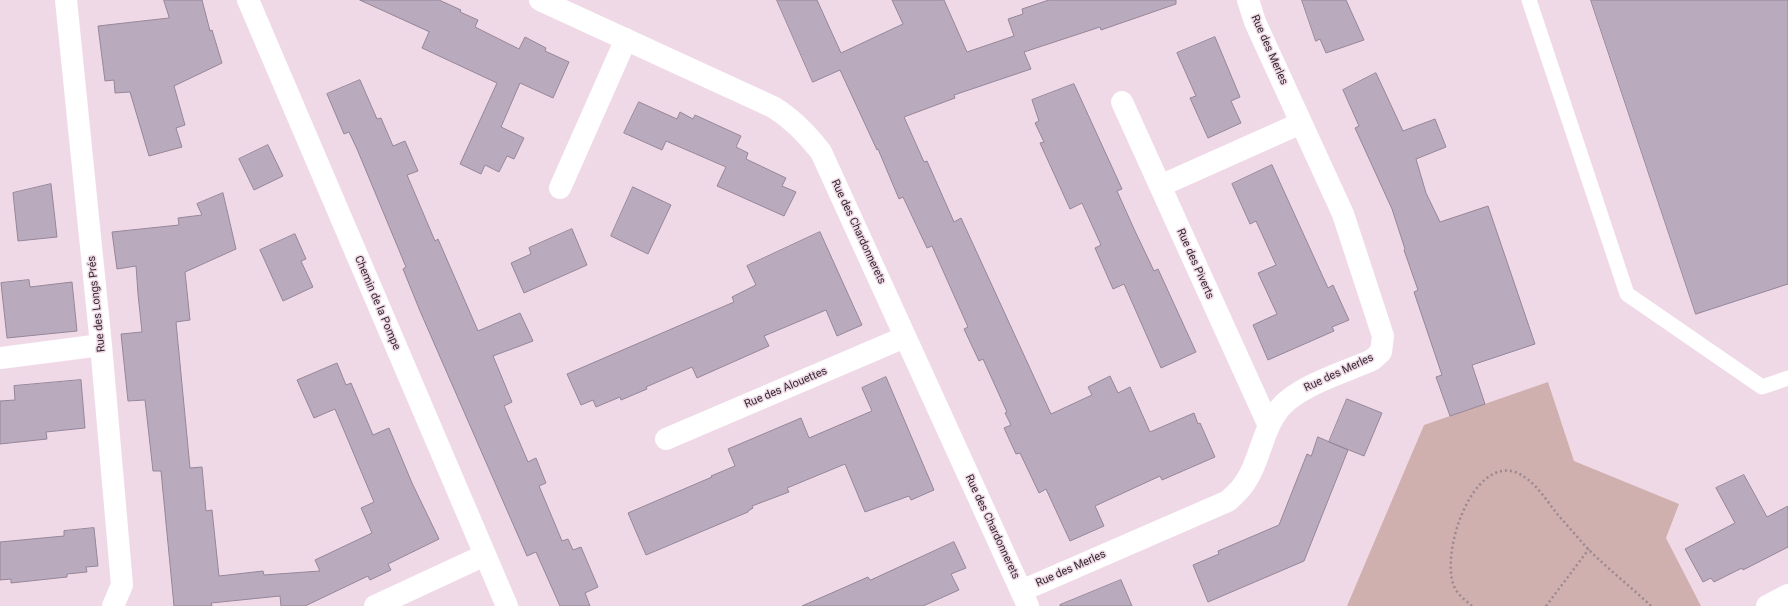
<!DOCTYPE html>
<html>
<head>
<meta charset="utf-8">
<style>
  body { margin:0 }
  canvas { display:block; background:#f0d9e7 }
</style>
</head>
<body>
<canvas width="1788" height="606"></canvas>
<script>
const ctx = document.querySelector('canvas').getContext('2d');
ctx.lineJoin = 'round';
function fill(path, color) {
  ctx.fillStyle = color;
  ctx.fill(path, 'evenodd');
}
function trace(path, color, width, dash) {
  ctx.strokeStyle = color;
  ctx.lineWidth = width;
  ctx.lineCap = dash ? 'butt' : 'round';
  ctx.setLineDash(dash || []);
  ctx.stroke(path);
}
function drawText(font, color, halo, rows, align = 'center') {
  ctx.font = font + ' Roboto,sans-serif';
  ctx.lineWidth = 3;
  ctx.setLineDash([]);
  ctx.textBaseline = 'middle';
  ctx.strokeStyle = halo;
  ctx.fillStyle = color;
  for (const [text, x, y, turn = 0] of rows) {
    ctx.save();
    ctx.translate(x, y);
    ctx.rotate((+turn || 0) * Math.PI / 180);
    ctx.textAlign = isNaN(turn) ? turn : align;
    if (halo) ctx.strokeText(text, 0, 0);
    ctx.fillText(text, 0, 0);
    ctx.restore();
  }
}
fill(new Path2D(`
  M1548,382l26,79 105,43 -13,34 35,68h-354l77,-181z`), '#cfb0ae');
const building = new Path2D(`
  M164,0h38l8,31 2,-1 10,33 -48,23 11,39 -9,3 6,19 -33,9 -19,-64 -15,1 -1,-13 -9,1 -7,-55 71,-8z
  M360,0h79l22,10 -1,2 18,8 -3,7 44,22 6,-12 21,11 -1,3 24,11 -16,36 -33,-15 -19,44 23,11 -10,21 -7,-3 -8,16 -14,-7 -4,9 -21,-10 37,-81 -75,-35 7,-16z
  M777,0h40l24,53 62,-29 -11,-24h52l23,52 47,-16 -6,-17 15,-5 -1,-5 27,-9h127v4l-75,26 -1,-3 -76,25 7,17 -77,26 1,3 -51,19 20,45 3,-1 27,61 7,-4 90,196 41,-19 -4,-8 22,-11 8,17 12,-6 20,45 44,-19 4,11 2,-1 15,34 -53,23 -2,-4 -65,30 9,20 -34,15 -24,-52 -7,4 -19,-40 -4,1 -12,-26 7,-3 -6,-12 2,-1 -24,-53 -4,2 -15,-32 4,-2 -36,-81 -5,2 -24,-51 -4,2 -21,-50 -1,1 -37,-80 -27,12z
  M1302,0h44l18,40 -38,13 -6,-14 -4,2z
  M1591,0h197v284l-92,30z
  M1215,37l25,60 -9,4 10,22 -33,15 -18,-40 6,-2 -19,-43z
  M1376,73l27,58 32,-12 11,28 -30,12 10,34 14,29 48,-16 47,138 -63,21 13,39 -35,12 -14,-39 6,-2 -28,-83 4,-2 -14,-40 1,-1 -13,-40 -37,-81 4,-2 -16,-36z
  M360,80l17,39 4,-1 12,28 12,-5 13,30 -11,4 28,66 3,-2 40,92 42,-18 13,28 -40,15 19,46 -8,4 24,56 8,-4 10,25 -7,3 23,55 6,-2 5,11 8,-3 17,40 -13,6 5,13h-30l-24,-54 -9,4 -107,-245 -17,-42 3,-2 -49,-118 -8,-17 -5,2 -17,-40z
  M1074,84l48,105 -5,2 17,38 20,42 4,-2 38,83 -35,16 -37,-84 -11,5 -18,-41 6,-3 -19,-42 -12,6 -30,-66 4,-1 -9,-19 4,-2 -7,-21z
  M639,102l38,17 3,-7 13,7 2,-4 46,21 -5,11 12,6 -2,6 40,19 -4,8 14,6 -12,24 -67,-30 9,-19 -60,-26 -4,9 -38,-17z
  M268,145l15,31 -29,14 -15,-31z
  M1272,165l56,123 5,-3 16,35 -17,7 2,4 -66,29 -15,-35 24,-11 -19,-41 18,-8 -20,-44 -6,3 -18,-40z
  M51,184l6,53 -39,4 -5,-48z
  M633,187l38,18 -23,49 -37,-18z
  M223,193l13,56 -51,23 5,48 -14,2 14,146 12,-1 4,44 6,-1 7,66 44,-5 1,4 56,-4 -5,-11 57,-27 -11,-25 13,-6 -39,-93 -21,9 -17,-38 40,-17 9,22 5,-2 22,52 16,-7 23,55 27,56 -51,25 3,6 -21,10 -2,-4 -63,30h-24l-1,-10 -69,7 1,3h-38l-13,-135h-8l-8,-71 -17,1 -7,-67 21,-2 -4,-38 -2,-28 -19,3 -5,-37 67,-7 -1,-7 24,-3 -5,-11z
  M572,229l15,36 -63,28 -13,-30 20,-9 -2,-6z
  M820,232l42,93 -25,11 -11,-26 -62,26 5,10 -72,32 -5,-11 -46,20 1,2 -26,11 -1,-3 -24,10 -3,-7 -12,5 -14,-31 167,-72 -2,-5 24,-12 -9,-19z
  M295,234l11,25 -5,2 12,26 -30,14 -23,-51z
  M29,280l1,7 42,-5 5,49 -70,7 -6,-55z
  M886,377l48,113 -23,10 -2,-4 -44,16 -20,-48 -58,24 2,4 -37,14 1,2 -5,3v1l-102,43 -18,-42 84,-36 -1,-1 24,-10 -7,-17 73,-31 8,20 63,-27 -10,-23z
  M81,380l4,48 -39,4 1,7 -47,5v-43l15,-1 -1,-14z
  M1347,399l35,14 -18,43 -35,-14z
  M1318,437l30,13 -44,111 -96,41 -15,-37 26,-11 -1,-3 61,-26 28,-71 4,2z
  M1744,475l23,42 21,-11v41l-45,23 -1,-2 -28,14 -3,-4 -8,4 -18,-33 50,-26 -19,-35z
  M94,528l4,38 -12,1 1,5 -20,2v3l-56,6v-4l-11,1v-38l64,-6v-5z
  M954,542l12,26 -15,6 8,16 -36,16h-121l66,-29 2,3z
  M1121,580l11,26h-72v-1z`);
fill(building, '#b9aabd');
trace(building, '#958699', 1);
trace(new Path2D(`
  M1472,606c-7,-6 -15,-12 -18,-20 -14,-33 18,-128 61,-114 19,7 31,28 43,43 10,11 20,23 30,34 20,20 43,38 63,57
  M1546,606l43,-57`), '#998892', 2.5, [2, 3]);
trace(new Path2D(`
  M1529,0l98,294 135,93 26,-9`), '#fff', 15);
trace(new Path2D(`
  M66,0l35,345 21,240 -9,21
  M248,0l259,606
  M540,0l233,107c20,12 34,27 48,45l207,454
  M1122,102l147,324
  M1160,186l141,-63
  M560,188l66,-149
  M0,358l101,-13
  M666,439l239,-102
  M1021,591l207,-90c4,-4 9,-8 13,-13 19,-23 20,-57 39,-80 18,-22 65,-36 92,-48l9,-8 2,-16 -40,-122 -88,-192 -7,-22
  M375,606l110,-51
  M1767,606l21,-11`), '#fff', 22);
drawText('11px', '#32292e', '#f0d9e7', [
  ["Rue des Merles",1269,50,66],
  ["Rue des Chardonnerets",858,232,65],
  ["Rue des Piverts",1195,264,66],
  ["Chemin de la Pompe",377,303,67],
  ["Rue des Longs Prés",97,304,-96],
  ["Rue des Merles",1339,373,-25],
  ["Rue des Alouettes",786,388,-23],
  ["Rue des Chardonnerets",992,527,65],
  ["Rue des Merles",1071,569,-24]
]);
</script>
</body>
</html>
